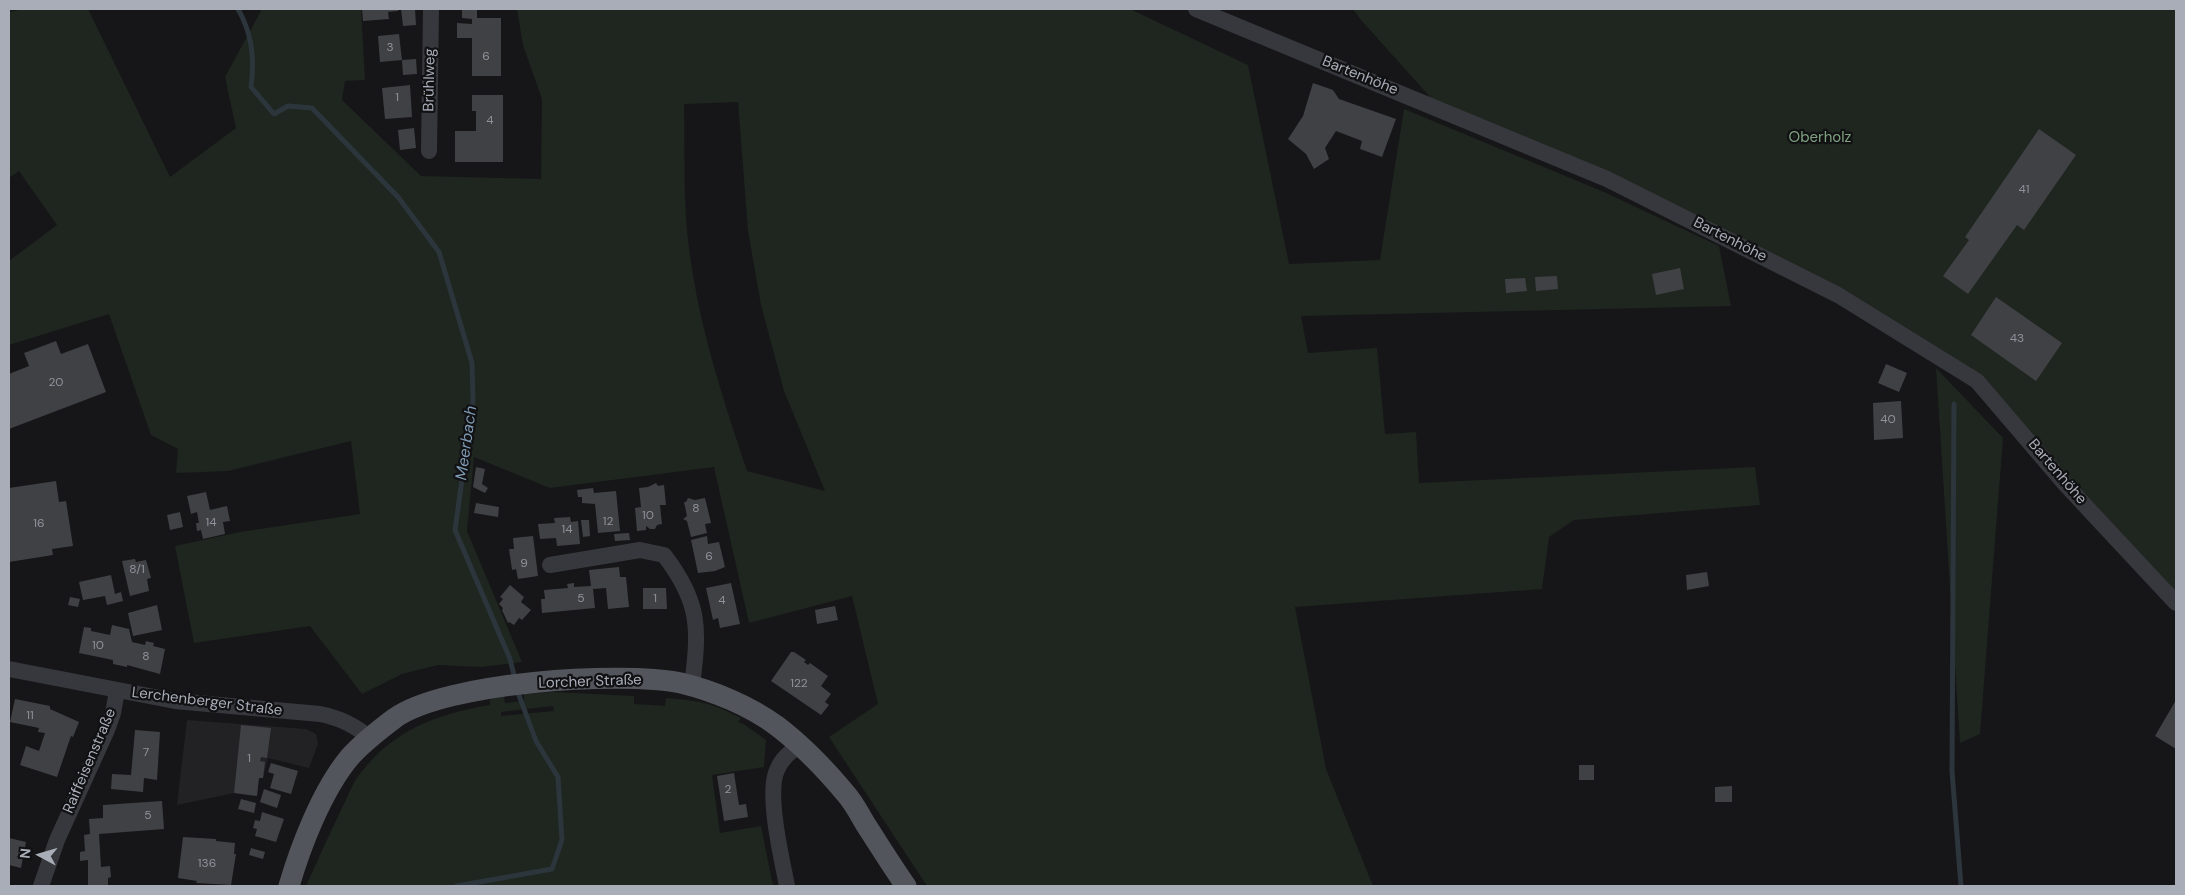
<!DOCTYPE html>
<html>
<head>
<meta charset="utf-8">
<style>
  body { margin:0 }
  #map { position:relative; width:2185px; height:895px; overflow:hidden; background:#161618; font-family:"DM Sans",sans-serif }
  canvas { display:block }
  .frame { position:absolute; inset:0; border:10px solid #a8adb8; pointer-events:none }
  .north { position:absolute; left:15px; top:830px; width:50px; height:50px; -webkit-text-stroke:4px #111113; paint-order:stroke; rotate:276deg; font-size:14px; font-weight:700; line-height:20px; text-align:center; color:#a8adb8 }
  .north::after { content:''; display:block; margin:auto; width:18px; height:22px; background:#a8adb8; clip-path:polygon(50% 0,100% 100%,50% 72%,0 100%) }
</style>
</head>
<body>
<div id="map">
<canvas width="2185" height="895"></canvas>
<div class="frame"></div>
<div class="north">N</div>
</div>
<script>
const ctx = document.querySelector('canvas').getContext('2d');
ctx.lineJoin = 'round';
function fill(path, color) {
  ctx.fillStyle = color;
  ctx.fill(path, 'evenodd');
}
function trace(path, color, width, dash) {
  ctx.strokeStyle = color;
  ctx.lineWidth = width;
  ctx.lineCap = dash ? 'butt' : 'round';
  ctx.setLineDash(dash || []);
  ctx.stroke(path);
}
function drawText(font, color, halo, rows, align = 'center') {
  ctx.font = font + ' "DM Sans",sans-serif';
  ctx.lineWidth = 4.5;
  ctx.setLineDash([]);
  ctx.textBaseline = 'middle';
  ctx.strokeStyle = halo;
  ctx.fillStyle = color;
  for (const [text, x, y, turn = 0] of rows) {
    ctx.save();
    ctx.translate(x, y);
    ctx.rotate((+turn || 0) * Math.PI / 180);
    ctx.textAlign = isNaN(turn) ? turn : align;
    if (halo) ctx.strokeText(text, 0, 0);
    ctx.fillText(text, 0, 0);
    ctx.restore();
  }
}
fill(new Path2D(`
  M187,720l119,9 10,5 2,10 -9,24 -41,-10 -5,20h-4l-2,18 -23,-3 -57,12z`), '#222225');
fill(new Path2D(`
  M24,9h64l82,168 66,-49 -11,-51 37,-68h99l4,71 -20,1 -3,19 79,76 120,3 1,-80 -19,-54 -6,-36h613l118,56 41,199 91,-4 24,-151 200,83 115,54 12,60 -430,10 7,37 69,-5 8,86 31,-2 3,51 336,-16 5,38 -186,15 -25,17 -7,52 -247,18 31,162 47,117h-446l-98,-149 49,-33 -26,-108 -103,27 -35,-156 -164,21 -76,-31 -7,74 55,131 -41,5 -43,-2 -36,9 -40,20 -52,-68 -116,17 -19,-97 65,-14 120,-18 -9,-73 -123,30 -52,2 2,-24 -27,-14 -42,-121 -100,31v-84l48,-36 -38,-54 -10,7v-166zM738,102l10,129 13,74 23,86 41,100 -78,-20c-25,-75 -50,-151 -59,-231 -5,-43 -3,-92 -4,-136z
  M1353,9h823v592l-209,-233 -100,-63 -427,-197 -79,-88z
  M1936,368l67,70 -23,296 -20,9z
  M553,692l81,4v8l31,2 1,-8c34,3 44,4 75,20l-3,4 7,3 21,15 -2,27 -52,8 8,58 41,-7 12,60h-467c12,-27 24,-53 37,-80 5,-10 9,-22 16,-31 34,-45 77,-61 131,-70v-6l14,-3 1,7 19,-2v-7zM553,706l1,5 -53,5v-4z`), '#1e261f');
trace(new Path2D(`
  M238,9c14,24 17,50 13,78l23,27 14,-8 24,2 86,89 41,55 33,111 1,37 -18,130 55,129 5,20
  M1954,404l-2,367 9,115
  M457,886l95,-17 10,-29 -4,-63 -22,-36 -19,-51`), '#2c353c', 5);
fill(new Path2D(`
  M362,9h36v2l-10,1 1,7 -26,2z
  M401,9h14l1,16 -13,1z
  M462,9h15v9h24v58h-29v-38h-15v-15l15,1v-5l-10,-1z
  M399,34l3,26 -22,2 -2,-26z
  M416,59l1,15 -14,1 -1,-15z
  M1313,83l20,7 6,9 57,20 -14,38 -22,-8 2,-8 -26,-10 -11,17 4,11 -15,10 -8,-15 -18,-15 15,-23z
  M410,85l2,32 -27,2 -3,-31z
  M472,95h31v67h-48v-31h21v-20h-4z
  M414,128l2,20 -16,2 -2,-20z
  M2039,129l37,26 -52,75 -7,-5 -49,69 -25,-18 26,-36 -4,-3z
  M1680,268l4,21 -28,6 -4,-21z
  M1557,276l1,13 -22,2 -1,-14z
  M1525,278l2,13 -21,2 -1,-14z
  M1996,297l66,46 -26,38 -65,-46z
  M56,341l5,13 27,-10 18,48 -97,37v-55l20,-8 -5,-13z
  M1886,364l21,9 -8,19 -21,-9z
  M1901,401l2,37 -29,2 -1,-37z
  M476,467l9,2 -3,15 6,4 -3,5 -12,-6z
  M56,481l3,21 7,-1 7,45 -21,3 1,6 -44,7v-74z
  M656,483l2,3 6,-1 2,20h-6l2,19 -5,1 -2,4h-5l-4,-3v4l-9,1 -2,-23 6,-1 -2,-19 9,-1z
  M593,488l1,5 22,-2 4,40 -22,2 -3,-29 -13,-1v-6h-4l-1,-7z
  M206,492l4,18 17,-4 3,15 -7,1 2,12 -22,5 -2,-9 -4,1 -1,-8h3l-2,-11 -6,2 -4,-18z
  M688,498l7,2 10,-2 6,25 -6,1 2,9 -16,4 -4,-16 -4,-2 4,-3 -3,-14h2z
  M476,503l23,4 -1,10 -24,-4z
  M180,512l3,15 -13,3 -3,-15z
  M570,517l1,5 7,-1 2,23 -23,2 -1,-8 -16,1 -2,-15 17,-1 -1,-5z
  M581,520h8l1,16 -7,1z
  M629,533l1,7 -15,1 -1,-7z
  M533,536l5,40 -20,3 -2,-10 -4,1 -3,-21h5l-1,-11z
  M707,536l1,8 11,-2 6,25 -10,4 -17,2 -7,-33z
  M135,559l1,3 10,-2 5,18 -4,1 2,12 -19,5 -8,-35z
  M619,567l1,10h6l3,30 -21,2 -2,-21 -13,1 2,19 -53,5 -1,-14h4l-1,-9 24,-2 -1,-4 7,-1v4l17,-1 -2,-16z
  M1707,572l2,14 -22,4 -1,-15z
  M111,575l4,19 6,-2 2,9 -16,4 -2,-9 -22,4 -4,-18z
  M731,583l9,41 -20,4 -2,-10 -5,2 -7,-32z
  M510,585l14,12 -3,5 10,8 -9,10 -3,-2 -5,7 -5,-3 -1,1 -6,-13 1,-2 -4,-4 4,-5 -3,-2z
  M643,588h23l1,21h-24z
  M70,597l10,2 -2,8 -10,-2z
  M157,605l5,25 -29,6 -5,-23z
  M835,606l3,14 -21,4 -2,-14z
  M112,625l17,4 3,13 13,3 1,-4 8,2 -1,3 12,3 -5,25 -33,-9v2l-14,-3v-4l-34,-7 5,-26 7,1v3l19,4z
  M791,652h3l12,8 -2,2 4,3 2,-2 18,13 -7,10 10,8 -6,8 4,3 -8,10 -50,-34z
  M15,699l35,7v3l29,13 -6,15 -2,-1 -14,41 -37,-12 6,-19 13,5 6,-18 -7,-1 1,-4 -29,-6z
  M2176,700v49l-21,-13z
  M241,725l30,3 -4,30 -6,-1 -1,4 5,1 -2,16h-4l-2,18 -23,-3z
  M135,730l25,2 -3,48 -13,-2 -1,14 -32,-3 1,-15 19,1z
  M271,763l27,8 -7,23 -21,-6 4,-14 -6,-2z
  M1579,765h15v15h-15z
  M734,773l5,32 7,-1 2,13 -24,4 -7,-45z
  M1732,786v16h-17v-15z
  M264,789l17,6 -4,13 -17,-6z
  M241,799l15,4 -2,10 -16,-4z
  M162,801l2,28 -65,5 2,33 9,-1 1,11 -3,1v8h-20v-26l-8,1v-9l5,-1 -1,-16 6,-1 -1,-15 14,-1v-13z
  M262,812l22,7 -8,23 -21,-6 2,-7 -4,-1 2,-8 5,1z
  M183,837l33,2v2l19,2 -1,11h2l-5,31 -35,-2 1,-2 -19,-3z
  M9,838l17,4 -5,26 -12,-3z
  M251,848l14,4 -2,7 -14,-4z`), '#404145');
trace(new Path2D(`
  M1196,9l411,170 231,116 139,86 88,103 111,119
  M429,151l2,-142
  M550,565l90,-15 24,5c37,48 35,74 28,131
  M9,669l166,32 145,13c20,4 34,11 50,24
  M41,886l16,-46 50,-110 6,-17 4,-22
  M787,886c-5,-27 -21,-92 -10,-116 5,-12 13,-18 23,-25`), '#37383d', 16);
trace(new Path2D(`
  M289,886c12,-41 33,-95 60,-128 13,-15 30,-28 46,-40 51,-36 225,-47 286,-35 33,8 69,23 96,43 25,19 49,44 69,68 8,9 14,21 20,31 13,20 26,41 40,61`), '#53555c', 21);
drawText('12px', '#8e929b', null, [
  ["3",390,48],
  ["6",486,57],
  ["1",397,98],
  ["4",490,121],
  ["41",2024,190],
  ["43",2017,339],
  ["20",56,383],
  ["40",1888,420],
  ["8",696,509],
  ["10",648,516],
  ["12",608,522],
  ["14",211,523],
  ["16",39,524],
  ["14",567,530],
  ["6",709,557],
  ["9",524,564],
  ["8/1",137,570],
  ["5",581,599],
  ["1",655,599],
  ["4",722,601],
  ["10",98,646],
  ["8",146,657],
  ["122",799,684],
  ["11",30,716],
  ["7",146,753],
  ["1",249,759],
  ["2",728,790],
  ["5",148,816],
  ["136",207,864]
]);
drawText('15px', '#a8adb8', '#111113', [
  ["Bartenhöhe",1360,76,22],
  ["Brühlweg",430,80,-89],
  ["Bartenhöhe",1730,240,27],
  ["Bartenhöhe",2057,472,49],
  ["Lorcher Straße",590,682,-2],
  ["Lerchenberger Straße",207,702,7],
  ["Raiffeisenstraße",90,761,-67]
]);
drawText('15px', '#7fa381', '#111113', [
  ["Oberholz",1820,138]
]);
drawText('italic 16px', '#7f9bb3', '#111113', [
  ["Meerbach",467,443,-82]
]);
</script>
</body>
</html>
